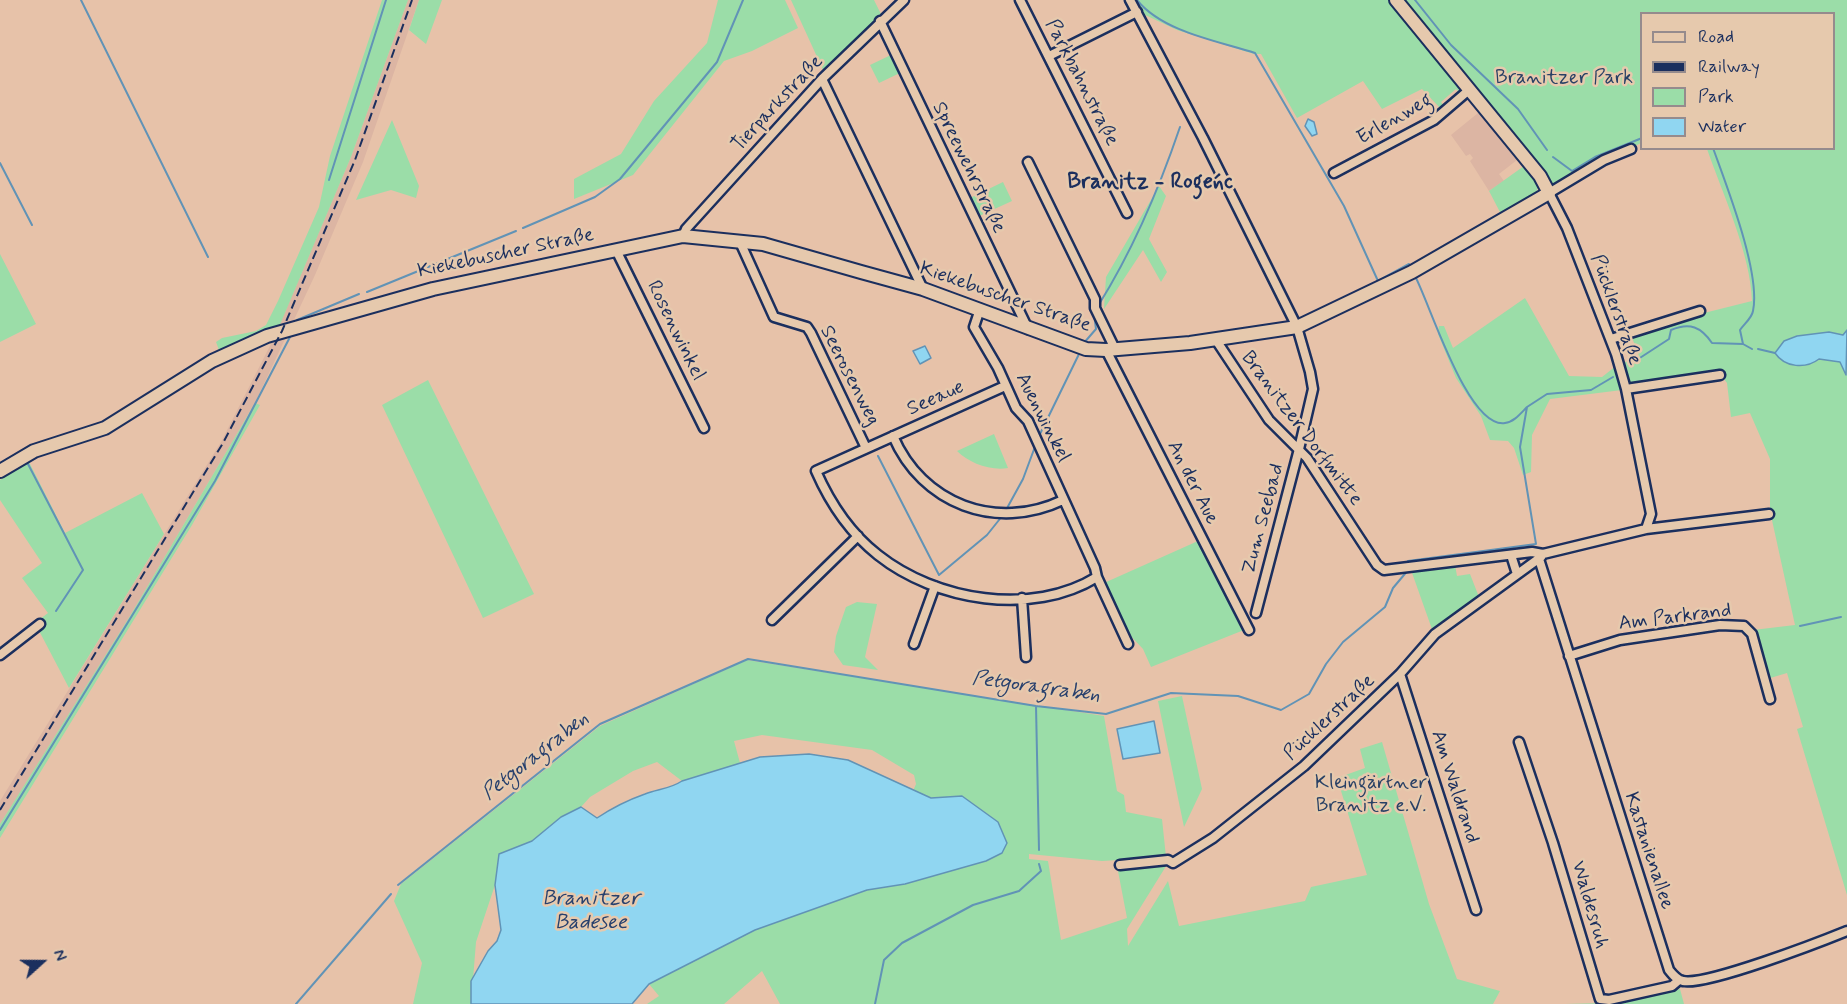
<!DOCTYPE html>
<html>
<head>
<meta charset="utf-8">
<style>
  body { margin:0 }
  #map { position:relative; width:1847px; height:1004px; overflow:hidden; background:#e7c2a9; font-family:Mynerve,sans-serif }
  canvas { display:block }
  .legend { position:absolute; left:1640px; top:12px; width:195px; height:138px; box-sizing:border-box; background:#e6c9ad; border:2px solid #958b8d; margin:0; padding:8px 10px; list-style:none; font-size:18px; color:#1b2f5e }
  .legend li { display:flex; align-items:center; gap:12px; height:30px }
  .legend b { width:30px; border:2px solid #958b8d }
  .north { position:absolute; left:12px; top:932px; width:60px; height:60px; -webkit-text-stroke:4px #e6c9ad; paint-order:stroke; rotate:69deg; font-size:16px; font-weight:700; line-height:24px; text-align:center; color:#1b2f5e }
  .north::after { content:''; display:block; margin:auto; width:21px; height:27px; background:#1b2f5e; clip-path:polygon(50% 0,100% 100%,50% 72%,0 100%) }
</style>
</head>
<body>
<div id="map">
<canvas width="1847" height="1004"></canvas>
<ul class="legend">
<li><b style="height:8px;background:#e6c9ad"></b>Road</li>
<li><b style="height:8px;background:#1b2f5e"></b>Railway</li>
<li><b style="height:16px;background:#9bdda8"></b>Park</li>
<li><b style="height:16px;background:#90d6f1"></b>Water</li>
</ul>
<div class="north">N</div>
</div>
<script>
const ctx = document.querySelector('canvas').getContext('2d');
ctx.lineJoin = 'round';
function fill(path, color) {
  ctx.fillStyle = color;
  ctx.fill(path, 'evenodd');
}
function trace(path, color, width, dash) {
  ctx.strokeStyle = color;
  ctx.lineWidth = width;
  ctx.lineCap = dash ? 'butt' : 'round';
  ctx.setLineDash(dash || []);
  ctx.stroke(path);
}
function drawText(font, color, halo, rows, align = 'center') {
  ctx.font = font + ' Mynerve,sans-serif';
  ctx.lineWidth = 5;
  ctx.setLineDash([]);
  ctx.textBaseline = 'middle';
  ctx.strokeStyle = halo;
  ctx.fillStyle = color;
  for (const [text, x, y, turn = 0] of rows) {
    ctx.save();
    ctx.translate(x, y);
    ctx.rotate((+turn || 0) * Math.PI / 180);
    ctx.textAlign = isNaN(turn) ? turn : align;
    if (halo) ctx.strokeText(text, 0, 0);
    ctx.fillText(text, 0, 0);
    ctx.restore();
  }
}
fill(new Path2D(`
  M408,0h11l-56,162 -48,113 -60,128 -125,213 -130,208v-23l221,-359 53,-104 77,-181z
  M1478,113l39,47 -18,14 5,7 -15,10 -19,-30 3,-3 -3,-4 -4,2 -15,-21z`), '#dcb5a3');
fill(new Path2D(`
  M382,0h26l-57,157 -72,170 -59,26 -4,-11 6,-4 34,-7 10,-6 12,-24 41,-94 11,-51z
  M419,0h23l-16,44 -17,-14z
  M718,0h67l13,28 -46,23 -28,10 -91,114 -59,24v-20l47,-25 33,-53 53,-58z
  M791,0h83l7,14 -57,58z
  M1134,0h255l74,91 -3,2 -4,-4 -15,13 3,4 -3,3 -19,-20 -40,20 -19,-28 -66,37 -36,-64h-7l-77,-24 -36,-17z
  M1401,0h446v895l-50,-166 6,-2 -16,-54 -20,6 -14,-49 42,-5 -25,-114v-52l-20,-46 -19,4 -4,-34 -7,-9 -92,12 -5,-23 16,-7 -8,-21 53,-17 68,-17c-1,-46 -30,-109 -45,-152l127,-1v-134h-192l-1,129 -89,46z
  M893,54l9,18 -23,11 -9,-18z
  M392,120l27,66 -3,12 -25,-8 -35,10z
  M1524,166l15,18 -3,9 -35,21 -12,-23z
  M1003,182l9,19 -35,16 -9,-18z
  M1159,186l7,10 -17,43 18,33 -6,10 -18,-32 -39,59 2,-32z
  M0,254l36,70 -36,18z
  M1525,298l44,78 33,1 14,-11 6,24 -72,9 -18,36 -1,37 -8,3 -9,-27 -6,-7 -18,-1 -9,-24 -25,-38 -18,-44 1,-8h5l9,22z
  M428,380l106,214 -51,24 -101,-213z
  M255,403l5,2 -68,120 -192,313v-14l130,-208z
  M994,434l14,34c-18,3 -39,-5 -51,-17z
  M28,460l37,73 77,-40 22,41 -95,154 -34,-65 13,-10 -26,-35 20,-15 -42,-63v-20z
  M1198,541l46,89 -93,37 -8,-18 -17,-18 -22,-48z
  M1455,565l2,11 13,-2 9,23 -46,35 -22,-62 19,1z
  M857,602l20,2 -12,53 13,13 -35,-5 -9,-13 2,-16 10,-29z
  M747,660l357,56 13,75 7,4 2,17 36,7 4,38 -64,4 -73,-7v5l19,2 13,79 66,-22 -9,-47 50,-8 -41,66 1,17 40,-65 11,45 126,-25 6,-14 56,-12 -30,-97 28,-10 -5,-19 22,-7 47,162 28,75 43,12 -7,13h-713l-18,-33 -38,33h-77l12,-8 -10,-12 106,-54 112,-40 38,-6 81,-23 -24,-65 -31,2 -18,-7 3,-7 -2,-9 -42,-25 -110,-15 -28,6 6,22 -58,18 -25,-19 -24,9 -43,26 -9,10 -20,10 -29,24 -33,13 -4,31 -19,57 -5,62h-58l9,-41 -28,-62 7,-17 199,-158z
  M1182,696l20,93 -18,38 -26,-126z
  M1680,989l4,15h-119l42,-1z`), '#9bdda8');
const water = new Path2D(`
  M1308,119l6,3 3,12 -5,2 -7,-10z
  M1847,330l-1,45 -6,-13 -21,-3c-13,10 -34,9 -44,-6l9,-12 13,-5 32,-4 14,3z
  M925,346l6,12 -11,6 -7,-13z
  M1154,721l6,32 -37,6 -6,-30z
  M809,754l39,6 83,38 31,-2 36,26 9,21 -5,10 -16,8 -81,23 -38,6 -112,40 -106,54 -17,20h-161v-23l17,-30 9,-10 4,-11 -6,-45 4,-31 33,-13 29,-24 20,-10 16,11c15,-10 31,-18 48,-24 13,-5 25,-5 37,-13l78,-24z`);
fill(water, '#90d6f1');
trace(water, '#6193b6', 1.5);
trace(new Path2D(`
  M81,0l127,257
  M1137,0c26,32 81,41 118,53l89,153 34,75 31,-17 2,4
  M1415,0l36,45 67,64 29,41
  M1713,148c14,39 48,125 40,163 -1,7 -9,13 -13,19l3,14
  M1553,157l19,14 23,-14 47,-19
  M0,163l32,62
  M329,180l57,-180
  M523,228l72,-31 25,-18 97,-117 26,-62
  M1415,276c15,28 53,153 90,147 9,-1 16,-10 22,-16
  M367,292l149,-61
  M1098,306c35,-56 61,-117 82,-179
  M297,320l62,-26
  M1083,344l13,-15 -2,-15
  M1758,349l17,4
  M1629,365l40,-26 2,-9c19,-8 30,-3 41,13l31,1 9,5
  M1039,436l41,-84
  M878,456l61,119 48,-40 16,-20
  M28,464l55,106 -27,41
  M1006,510l17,-31 13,-35
  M1408,564v-3l128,-17 -16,-97 7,-40 20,-13 44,-4 22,-13
  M1800,626l41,-9
  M1036,706l3,144
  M0,830l215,-349 75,-144
  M398,885l202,-161 148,-65 288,47 70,8 65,-21 67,3 43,14 28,-16 17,-30 17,-22 42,-35 8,-19 16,-19
  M296,1004l95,-110
  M875,1004l9,-44 18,-17 71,-38 46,-14 22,-20 -2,-7`), '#6193b6', 2);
const street = new Path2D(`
  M1020,0l107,213
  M1130,0l73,138 94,189 13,45 3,17 -14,60 -43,164
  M880,21l148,308
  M1049,56l88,-44
  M822,79l101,210
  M1028,162l67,137v9l20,41
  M1334,173l100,-53 35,-30
  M683,236l3,-7 136,-150 82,-79
  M740,242l34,75 33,10 4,6 55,115
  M616,250l88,178
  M980,309l-6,18 24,41 18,40 12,13 67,147 2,9c-65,40 -161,24 -219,-22 -28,-22 -48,-52 -62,-84l189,-85
  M1611,339l89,-28
  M1216,340l53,80 38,38 70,107 7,5 148,-18 11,2 103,-25 5,-15 -25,-125 -10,-35 -49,-126 -18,-35 55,-33 27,-11
  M1106,350l143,280
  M1626,389l94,-14
  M893,436c29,68 103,96 170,64
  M1646,529l123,-15
  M1511,555l6,19
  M1539,559l130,411c4,5 8,10 14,11 23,5 137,-39 164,-50
  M1097,577l31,67
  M1022,598l4,59
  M772,620l86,-84
  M914,644l21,-58
  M0,655l40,-31
  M1569,656l51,-16 100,-15 24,1 8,8 18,65
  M1400,674l76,236
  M1519,742l34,101 47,156 9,1 63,-14 7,-6
  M1120,865l48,-5 5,3 40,-25 91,-72 96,-92 35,-40 106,-77`);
const secondary = new Path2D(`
  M0,471l34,-20 71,-23 107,-67 55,-25 166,-47 250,-53 80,8 98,28 62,17 163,60 20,1 84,-7 107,-16 115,-55 137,-79 -9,-17 -144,-176`);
trace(street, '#1b2f5e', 13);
trace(secondary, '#1b2f5e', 16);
trace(street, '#e6c9ad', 8);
trace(secondary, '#e6c9ad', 12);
trace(new Path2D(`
  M0,810l223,-367 59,-112 73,-171 57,-160`), '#1b2f5e', 2, [9, 4.5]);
drawText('20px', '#284065', '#e6c9ad', [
  ["Branitzer Park",1564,79],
  ["Kleingärtner",1371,784],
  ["Branitz e.V.",1371,807]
]);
drawText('20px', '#1b2f5e', '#e6c9ad', [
  ["Parkbahnstraße",1081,83,63],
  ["Tierparkstraße",778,104,-47],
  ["Erlenweg",1395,120,-30],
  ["Spreewehrstraße",968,168,64],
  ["Kiekebuscher Straße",506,254,-12],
  ["Kiekebuscher Straße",1005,298,19],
  ["Pücklerstraße",1615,310,70],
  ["Rosenwinkel",675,331,64],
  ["Seerosenweg",849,376,63],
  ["Seeaue",936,399,-24],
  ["Auenwinkel",1042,418,63],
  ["Branitzer Dorfmitte",1301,429,53],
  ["An der Aue",1192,483,63],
  ["Zum Seebad",1264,519,-75],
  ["Am Parkrand",1675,618,-7],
  ["Pücklerstraße",1330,718,-43],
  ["Am Waldrand",1454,787,72],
  ["Kastanienallee",1648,851,72],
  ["Waldesruh",1589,905,74]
]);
drawText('italic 21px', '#27406d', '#e6c9ad', [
  ["Petgoragraben",1036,688,8],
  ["Petgoragraben",536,757,-38],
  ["Branitzer",591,900],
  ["Badesee",591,924]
]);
drawText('bold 22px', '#1b2f5e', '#e6c9ad', [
  ["Branitz - Rogeńc",1150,183]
]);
</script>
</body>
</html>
